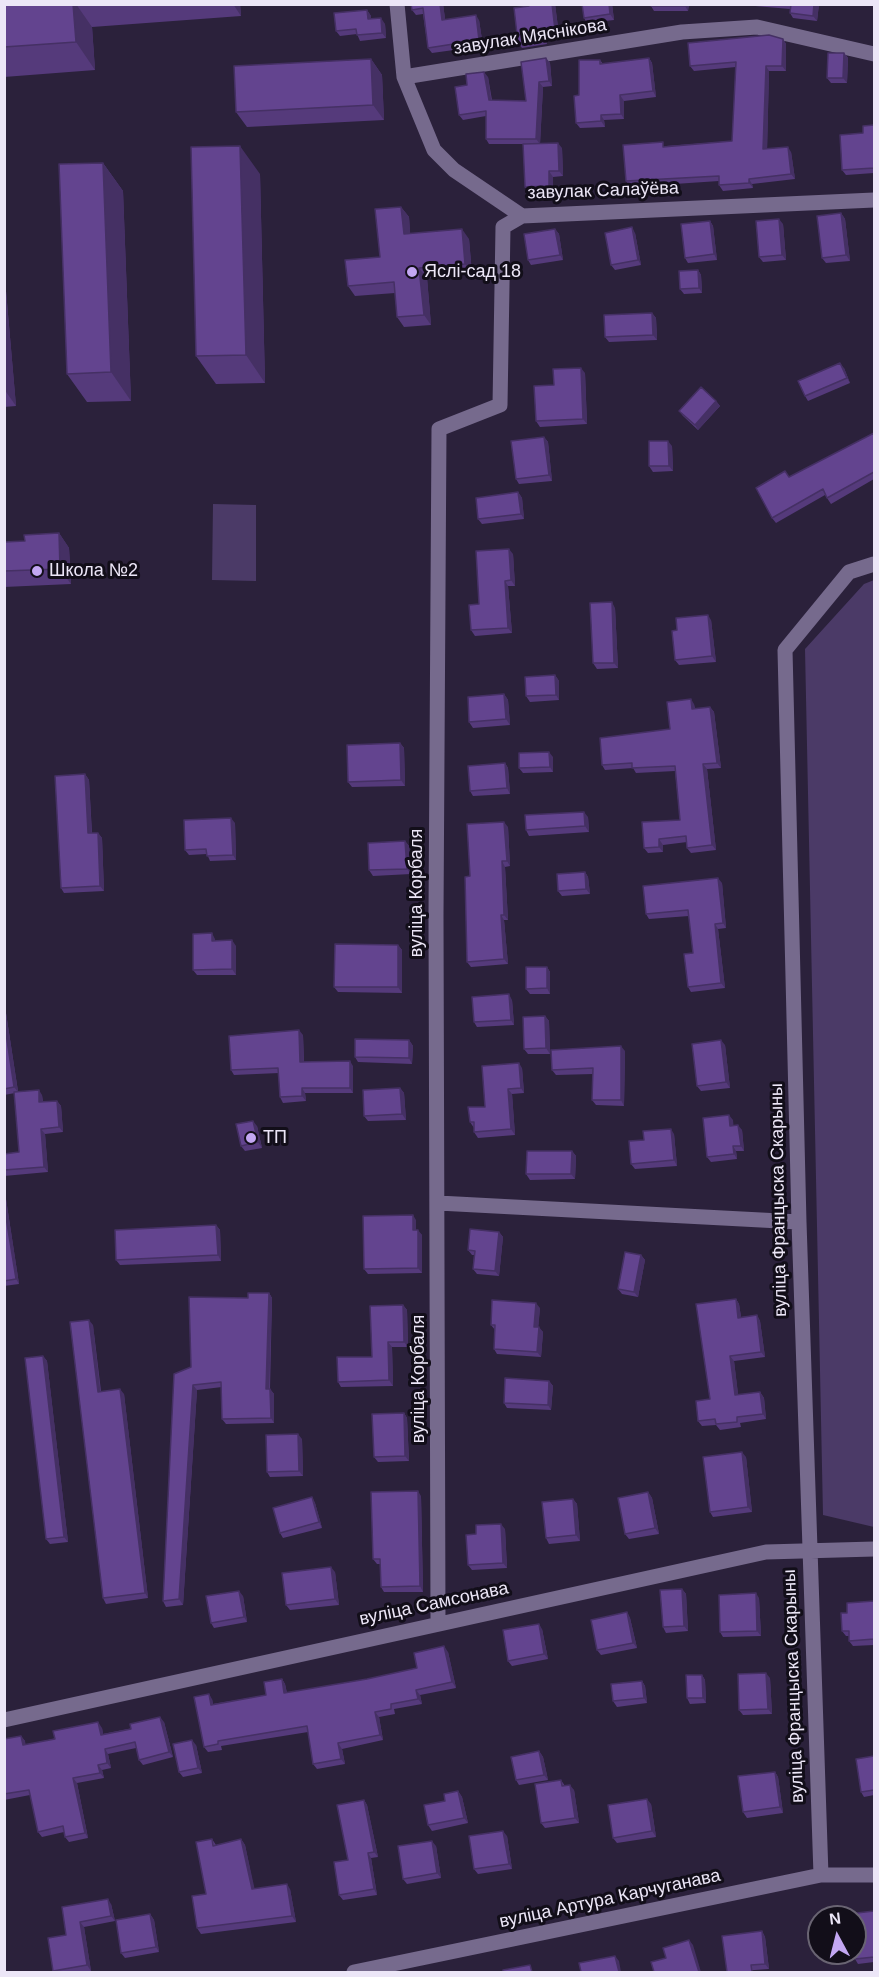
<!DOCTYPE html>
<html>
<head>
<meta charset="utf-8">
<style>
  body { margin:0 }
  #map { position:relative; width:879px; height:1977px; overflow:hidden; background:#2b213b; font-family:Helvetica,sans-serif }
  canvas { display:block }
  .frame { position:absolute; inset:0; border:6px solid #ece6f7; pointer-events:none }
  .north { position:absolute; left:807px; top:1905px; width:60px; height:60px; box-sizing:border-box; background:#120e19; border:2px solid #696472; border-radius:50%; rotate:353deg; font-size:16px; font-weight:700; line-height:24px; text-align:center; color:#ece6f7 }
  .north::after { content:''; display:block; margin:auto; width:21px; height:27px; background:#c3a7f2; clip-path:polygon(50% 0,100% 100%,50% 72%,0 100%) }
</style>
</head>
<body>
<div id="map">
<canvas width="879" height="1977"></canvas>
<div class="frame"></div>
<div class="north">N</div>
</div>
<script>
const ctx = document.querySelector('canvas').getContext('2d');
ctx.lineJoin = 'round';
function fill(path, color) {
  ctx.fillStyle = color;
  ctx.fill(path, 'evenodd');
}
function trace(path, color, width, dash) {
  ctx.strokeStyle = color;
  ctx.lineWidth = width;
  ctx.lineCap = dash ? 'butt' : 'round';
  ctx.setLineDash(dash || []);
  ctx.stroke(path);
}
function drawText(font, color, halo, rows, align = 'center') {
  ctx.font = font + ' Helvetica,sans-serif';
  ctx.lineWidth = 6;
  ctx.setLineDash([]);
  ctx.textBaseline = 'middle';
  ctx.strokeStyle = halo;
  ctx.fillStyle = color;
  for (const [text, x, y, turn = 0] of rows) {
    ctx.save();
    ctx.translate(x, y);
    ctx.rotate((+turn || 0) * Math.PI / 180);
    ctx.textAlign = isNaN(turn) ? turn : align;
    if (halo) ctx.strokeText(text, 0, 0);
    ctx.fillText(text, 0, 0);
    ctx.restore();
  }
}
fill(new Path2D(`
  M213,504l43,1v76l-44,-1z
  M874,580v947l-51,-12 -18,-866 59,-65z`), '#4b3a67');
trace(new Path2D(`
  M397,4l7,73 30,73 20,20 68,46 352,-16
  M404,77l278,-45 75,-5 117,27
  M438,1203l361,19
  M438,1623l-2,-708 3,-486 61,-24 3,-178 19,-11
  M4,1720l762,-168 108,-3
  M821,1875l-22,-653 -14,-572 64,-78 25,-8
  M354,1972l467,-97h53`), '#766a8d', 15);
fill(new Path2D(`
  M4,4h236l1,12 -149,11 3,43 -91,7z
  M411,4h32l2,15 34,1 4,26 -51,7 -4,-5 -5,-34 -7,1 -4,-5z
  M555,4l4,31 -13,2 1,7 -25,4 -4,-5 11,-37z
  M612,4l2,16 -27,3 -3,-5z
  M689,4l-1,7h-34l-3,-5z
  M753,4h66l-2,17 -24,-3 -3,-5v-4l-35,-3z
  M367,10l4,6v3l14,5 1,14 -26,3 -3,-7 -17,2 -4,-5z
  M783,39l3,5v27h-17l-2,78 24,3 4,27 -43,5 1,4 -30,3 -4,-6v-4l-89,6 -4,-6 40,-35 66,-5 4,-74 -42,4 -4,-5z
  M844,53l4,5 -1,25h-16l-4,-5z
  M546,58l4,5 2,23 -9,1 -3,57 22,4 1,28 -10,1v14l-24,1 -4,-5 7,-43h-43l-3,-5v-23l-23,4 -4,-5 8,-30 21,-8 4,23 34,1z
  M649,58l3,5 4,34 -32,4v18l-20,1 1,7 -25,1 -4,-5 24,-63 3,4z
  M371,59l11,16 2,45 -137,7 -11,-15z
  M874,125v48l-28,2 -4,-5 21,-37z
  M103,163l20,28 8,210 -44,1 -20,-28z
  M260,174l5,209 -49,1 -20,-28z
  M401,207l8,10 1,16 59,6 3,35 -45,4 4,47 -27,2 -7,-10 -2,-24 -40,3 -7,-10 32,-29z
  M841,213l4,6 5,42 -24,2 -4,-5z
  M710,221l3,5 4,34 -29,3 -3,-5z
  M783,224l3,36 -23,2 -4,-5z
  M555,229l4,5 4,26 -32,5 -3,-5z
  M635,233l6,32 -26,5 -4,-5z
  M4,268l12,138 -12,1z
  M698,270l3,5 1,18 -18,1 -4,-5z
  M652,313l4,5 1,22 -48,2 -4,-5z
  M844,368l6,15 -42,18 -3,-5z
  M585,373l2,51 -47,3 -4,-6 18,-36z
  M716,401l4,5 -22,24 -15,-14 -4,-5z
  M874,433v46l-43,25 -6,-9 -49,28 -4,-5 13,-47 4,6z
  M544,437l4,5 4,39 -33,3 -3,-5z
  M672,446l1,25 -20,1 -4,-6z
  M518,492l4,6 2,21 -42,5 -4,-5z
  M59,533l10,15 2,36 -67,3v-45l21,-1z
  M513,554l2,32h-7l4,47 -37,3 -4,-6 8,-26z
  M615,608l3,60 -21,1 -4,-6z
  M711,620l5,42 -37,3 -4,-5 2,-30z
  M555,675l4,6v19l-29,2 -4,-6z
  M504,694l4,6 2,25 -37,3 -4,-6z
  M694,704l1,5 15,-2 4,5 7,56 -14,1 9,81 -25,3 -4,-5v-6l-24,3v7l-15,1 -4,-5 36,-28 -5,-49 -39,2 -3,-5 -28,2 -3,-5 68,-36z
  M400,743l4,5 1,38 -53,1 -4,-5z
  M553,757v15l-30,1 -4,-5z
  M505,763l3,5 2,26 -37,2 -3,-5z
  M85,774l4,6 3,53h6l4,5 2,53 -40,2 -3,-5z
  M588,817l1,15 -60,4 -3,-6z
  M235,823l1,37 -26,1 -3,-7 -18,1 -4,-5z
  M508,827l2,39 -5,1 3,53h-4l4,44 -37,3 -4,-5 3,-86z
  M405,841l4,5 2,28 -38,2 -4,-6z
  M585,872l3,5 2,17 -28,2 -4,-5z
  M722,883l4,45 -8,1 7,59 -34,4 -3,-5 5,-34 -4,-37 -40,3 -3,-5z
  M215,939v2l21,5v29h-39l-4,-5z
  M398,945l4,5v43l-64,-1 -4,-5z
  M547,967l3,5v22h-20l-4,-5z
  M4,1000l14,91 24,4 1,7 14,-1 4,5 2,26 -18,2 3,38 -44,4v-22l15,-2 -4,-59 -11,2z
  M512,1000l2,25 -37,2 -3,-5z
  M545,1016l4,5 1,33h-22l-4,-5z
  M303,1035l1,27 49,4v27h-48l1,8 -23,2 -3,-6 -1,-24 -45,2 -3,-5z
  M409,1040l4,6 -1,18 -54,-2 -3,-5z
  M725,1045l5,43 -29,3 -4,-5z
  M625,1051l-1,55 -28,-1 -4,-5 1,-26 -37,1 -4,-5z
  M522,1068l2,25 -12,1 3,41 -37,3 -4,-6v-4l-4,-6z
  M400,1088l4,5 2,27 -38,1 -4,-5z
  M733,1120v6l9,4 2,21h-8l1,8 -26,3 -4,-5z
  M257,1126l5,22 -17,3 -4,-5z
  M674,1134l3,32 -42,3 -4,-5 13,-24z
  M572,1151l4,5 -1,23 -45,1 -4,-6z
  M4,1186l15,98 -15,2z
  M416,1220v10l6,5v38l-54,1 -4,-5z
  M216,1225l4,5 1,31 -101,4 -4,-5z
  M499,1232l4,5 -4,39 -22,-2 -4,-5 1,-14h-2l-4,-5z
  M641,1255l4,5 -7,37 -16,-3 -4,-5z
  M269,1293l3,5 -2,91 4,5v29l-48,1 -4,-5v-32l-25,3 -14,215 -17,2 -3,-6 28,-234 57,-69z
  M736,1299l3,5 2,13 16,-2 3,6 5,36 -31,4 4,34 22,-3 4,6 2,21 -26,4 1,4 -21,3 -4,-5 -14,1 -4,-5 12,-22z
  M403,1305l4,5 1,37h-16l1,39 -52,1 -3,-5 34,-25z
  M540,1308l-2,19 5,5 -2,25 -44,-3 -3,-5 1,-19 -4,-5z
  M93,1325l8,66 23,3 24,204 -42,6 -3,-6z
  M43,1356l4,5 21,181 -18,2 -4,-5z
  M549,1381l4,5 -2,24 -44,-2 -3,-5z
  M404,1413l3,5 2,43 -31,1 -4,-5z
  M302,1439l1,37 -33,1 -3,-5z
  M746,1457l6,55 -39,5 -3,-5z
  M648,1492l4,6 7,36 -30,5 -4,-5z
  M421,1496l2,96h-39l-3,-5 -1,-23h-3l-4,-5z
  M312,1497l3,6 7,25 -39,10 -3,-5z
  M573,1499l4,5 3,37 -31,3 -3,-6z
  M505,1529l2,39 -35,2 -4,-5 8,-31z
  M335,1572l4,33 -49,5 -4,-5z
  M682,1589l4,5 2,37 -22,2 -3,-6z
  M243,1596l4,26 -33,6 -3,-5z
  M759,1598l2,38 -38,1 -3,-5z
  M874,1601v44l-21,1 -4,-5v-5h-3l-4,-5 5,-18z
  M627,1612l3,6 7,30 -36,7 -4,-5z
  M542,1629l6,30 -36,7 -4,-5z
  M448,1652l8,36 -36,7 2,9 -28,5 1,5 -16,3 4,23 -41,9 3,15 -28,5 -4,-5 -5,-32 -87,14 1,4 -14,2 -4,-5 8,-48 1,5 53,-9 16,-16 3,5 2,9 80,-14 50,-11z
  M702,1675l3,5 1,23 -16,1 -3,-6z
  M770,1678l2,36 -29,1 -4,-5z
  M642,1681l3,5 2,17 -30,4 -4,-6z
  M164,1722l9,35 -30,8 -4,-5 -3,-12 -28,6 3,14 -9,2 2,8 -27,5 11,55 -19,4 -4,-5 -1,-5 -22,5 -4,-5 -8,-37 -26,5v-61l17,-3 4,5v4l77,-17 1,6z
  M196,1745l6,28 -19,4 -4,-5z
  M539,1751l4,6 5,23 -29,5 -3,-5z
  M874,1756v39l-10,2 -3,-5z
  M775,1772l3,5 5,36 -36,5 -4,-6z
  M561,1780l4,6 9,4 5,33 -34,5 -4,-5z
  M458,1791l4,6 6,26 -36,8 -4,-6 17,-24z
  M364,1800l3,5 11,52 -7,1 6,37 -34,5 -4,-5z
  M651,1804l5,33 -39,6 -4,-5z
  M507,1836l5,33 -34,5 -4,-5z
  M212,1839l4,6 25,-6 4,6 9,44h36l6,33 -95,12 -4,-6 9,-34z
  M436,1846l5,32 -34,6 -4,-5z
  M111,1904l4,17 -31,6 7,44 -12,1h-25l-1,-1 13,-36 -4,-28z
  M874,1911v51l-16,2 -3,-5 -1,-6 -8,1v-1h9z
  M150,1914l4,6 5,32 -34,6 -4,-5z
  M762,1931l3,6 4,32 -42,3z`), '#553a7b');
fill(new Path2D(`
  M73,4h3l16,23 3,43 -19,-28z
  M233,4h7l1,12z
  M440,4h3l3,21 -4,-5z
  M552,4h3l4,31 -4,-5z
  M609,4h3l2,16 -4,-6z
  M685,4h4l-1,7 -3,-5z
  M814,4h5l-2,17 -4,-5z
  M367,10l4,6v9l-3,-6z
  M476,15l3,5 4,26 -4,-6z
  M381,18l4,6 1,14 -4,-5z
  M543,32l3,5 1,7 -3,-5z
  M783,39l3,5v27l-4,-5z
  M844,53l4,5 -1,25 -4,-5z
  M546,58l4,5 2,23 -3,-5z
  M649,58l3,5 4,34 -3,-6z
  M371,59l11,16 2,45 -11,-15z
  M766,66l3,5 -2,84 -4,-6z
  M484,72l4,5 4,28 -3,-5z
  M539,82l4,5 -3,57 -4,-5z
  M620,95l4,6v18l-3,-5z
  M601,115l3,5 1,7 -4,-6z
  M558,143l4,5 1,28 -4,-5z
  M240,146l20,28 5,209 -19,-28z
  M788,147l3,5 4,27 -4,-5z
  M103,163l20,28 8,210 -20,-29z
  M549,171l4,6v14l-4,-5z
  M749,179l3,5 1,4 -4,-5z
  M401,207l8,10 2,27 -7,-10z
  M841,213l4,6 5,42 -4,-6z
  M779,219l4,5 3,36 -4,-5z
  M710,221l3,5 4,34 -3,-6z
  M632,227l3,6 6,32 -3,-5z
  M462,229l7,10 3,35 -7,-10z
  M555,229l4,5 4,26 -3,-5z
  M4,268l12,138 -12,-17z
  M419,268l8,10 4,47 -7,-10z
  M698,270l3,5 1,18 -3,-5z
  M652,313l4,5 1,22 -4,-5z
  M840,363l4,5 6,15 -3,-5z
  M581,368l4,5 2,51 -4,-5z
  M716,401l4,5 -22,24 -3,-5z
  M544,437l4,5 4,39 -3,-6z
  M668,441l4,5 1,25 -4,-5z
  M518,492l4,6 2,21 -3,-5z
  M59,533l10,15 2,36 -11,-15z
  M509,549l4,5 2,32 -4,-6z
  M505,581l3,5 4,47 -4,-5z
  M612,602l3,6 3,60 -4,-5z
  M708,615l3,5 5,42 -4,-6z
  M555,675l4,6v19l-3,-5z
  M504,694l4,6 2,25 -4,-6z
  M691,699l3,5 1,10 -3,-5z
  M710,707l4,5 7,56 -4,-5z
  M400,743l4,5 1,38 -4,-6z
  M549,752l4,5v15l-3,-5z
  M505,763l3,5 2,26 -3,-6z
  M703,764l4,5 9,81 -4,-5z
  M85,774l4,6 3,58 -4,-5z
  M584,812l4,5 1,15 -4,-6z
  M231,818l4,5 1,37 -3,-5z
  M504,822l4,5 2,39 -3,-5z
  M98,833l4,5 2,53 -4,-5z
  M659,839l4,6v7l-4,-5z
  M405,841l4,5 2,28 -4,-5z
  M502,861l3,6 3,53 -4,-5z
  M585,872l3,5 2,17 -4,-5z
  M718,878l4,5 4,45 -3,-5z
  M501,915l3,5 4,44 -4,-5z
  M715,924l3,5 7,59 -4,-5z
  M212,933l3,6v7l-3,-5z
  M232,940l4,6v29l-4,-6z
  M398,945l4,5v43l-4,-6z
  M547,967l3,5v22l-3,-6z
  M509,994l3,6 2,25 -3,-5z
  M4,1000l14,92 -4,-5 -10,-67z
  M545,1016l4,5 1,33 -4,-6z
  M299,1030l4,5 1,32 -4,-5z
  M409,1040l4,6 -1,18 -3,-6z
  M721,1040l4,5 5,43 -4,-6z
  M621,1046l4,5 -1,55 -3,-6z
  M350,1061l3,5v27l-3,-5z
  M519,1063l3,5 2,25 -3,-5z
  M302,1088l3,5 1,8 -4,-5z
  M400,1088l4,5 2,27 -4,-6z
  M508,1089l4,5 3,41 -4,-6z
  M39,1090l3,5 1,12 -4,-5z
  M57,1101l4,5 2,26 -4,-5z
  M729,1115l4,5 1,11 -4,-5z
  M253,1121l4,5 5,22 -4,-6z
  M738,1125l4,5 2,21 -3,-5z
  M41,1129l4,5 3,38 -4,-5z
  M671,1129l3,5 3,32 -3,-6z
  M733,1146l3,5 1,8 -3,-5z
  M572,1151l4,5 -1,23 -4,-5z
  M4,1186l15,98 -3,-5 -12,-74z
  M413,1215l3,5v15l-3,-5z
  M216,1225l4,5 1,31 -3,-6z
  M418,1230l4,5v38l-4,-5z
  M499,1232l4,5 -4,39 -4,-5z
  M641,1255l4,5 -7,37 -4,-5z
  M269,1293l3,5 -3,96 -3,-5z
  M736,1299l3,5 3,19 -4,-5z
  M536,1303l4,5 -2,24 -4,-5z
  M403,1305l4,5 1,37 -4,-5z
  M757,1315l3,6 5,36 -4,-5z
  M89,1320l4,5 8,72 -3,-5z
  M539,1327l4,5 -2,25 -4,-5z
  M388,1342l4,5 1,39 -4,-6z
  M43,1356l4,5 21,181 -4,-5z
  M730,1356l4,5 5,40 -4,-6z
  M549,1381l4,5 -2,24 -3,-5z
  M193,1385l4,5 -14,215 -4,-6z
  M120,1389l4,5 24,204 -3,-5z
  M270,1389l4,5v29l-3,-5z
  M760,1392l4,6 2,21 -3,-5z
  M404,1413l3,5 2,43 -4,-5z
  M298,1434l4,5 1,37 -4,-5z
  M742,1452l4,5 6,55 -4,-5z
  M418,1491l3,5 2,96 -3,-6z
  M648,1492l4,6 7,36 -4,-6z
  M312,1497l3,6 7,25 -3,-6z
  M573,1499l4,5 3,37 -4,-6z
  M501,1524l4,5 2,39 -4,-5z
  M331,1567l4,5 4,33 -4,-6z
  M682,1589l4,5 2,37 -4,-5z
  M239,1591l4,5 4,26 -3,-5z
  M756,1593l3,5 2,38 -4,-5z
  M627,1612l3,6 7,30 -4,-5z
  M539,1624l3,5 6,30 -4,-5z
  M444,1646l4,6 8,36 -4,-6z
  M766,1673l4,5 2,36 -4,-5z
  M702,1675l3,5 1,23 -3,-5z
  M282,1679l3,5 3,15 -4,-6z
  M642,1681l3,5 2,17 -3,-5z
  M416,1690l4,5 2,9 -4,-5z
  M209,1694l3,5 2,11 -3,-5z
  M375,1712l4,5 4,23 -3,-5z
  M160,1717l4,5 9,35 -4,-5z
  M98,1722l4,6 2,12 -3,-5z
  M21,1736l4,5 2,10 -4,-6z
  M192,1740l4,5 6,28 -4,-5z
  M338,1743l4,6 3,15 -4,-5z
  M105,1749l3,5 3,14 -4,-5z
  M539,1751l4,6 5,23 -4,-5z
  M98,1765l4,5 2,8 -4,-5z
  M775,1772l3,5 5,36 -3,-6z
  M73,1778l4,5 11,55 -3,-5z
  M570,1785l4,5 5,33 -4,-5z
  M458,1791l4,6 6,26 -4,-5z
  M647,1799l4,5 5,33 -4,-6z
  M364,1800l3,5 11,52 -4,-5z
  M503,1831l4,5 5,33 -3,-5z
  M241,1839l4,6 11,50 -4,-6z
  M432,1841l4,5 5,32 -4,-5z
  M368,1853l3,5 6,37 -3,-6z
  M287,1884l3,5 6,33 -4,-6z
  M108,1899l3,5 4,17 -4,-5z
  M150,1914l4,6 5,32 -3,-5z
  M80,1922l4,5 7,44 -4,-6z
  M762,1931l3,6 4,32 -4,-5z
  M689,1940l4,5 8,27h-2z
  M615,1956l4,5 2,11h-2z`), '#453064');
const building = new Path2D(`
  M4,4h69l3,38 -72,5z
  M411,4h29l2,16 34,-5 3,25 -51,8 -5,-40 -11,2z
  M529,4h23l3,26 -12,2 1,7 -26,4 -4,-35 15,-2z
  M582,4h27l1,10 -26,4z
  M651,4h34v2h-34z
  M791,4h23l-1,12 -23,-3z
  M367,10l1,9 13,-1 1,15 -25,2 -1,-6 -20,2 -2,-18z
  M769,35l14,4 -1,27h-16l-3,83 25,-2 3,27 -42,5v4l-30,2v-9l-93,5 -3,-36 40,-3v5l69,-6 4,-79 -46,4 -2,-23z
  M828,53h16l-1,25h-16z
  M546,58l3,23 -10,1 -3,57h-50v-28l-27,4 -4,-28 12,-2 -1,-11 18,-2 5,28 37,1 -5,-39z
  M649,58l4,33 -33,4 1,19 -20,1v6l-25,2 -2,-27 5,-1v-35h21v4z
  M371,59l2,46 -137,7 -2,-46z
  M874,125v43l-32,2 -2,-35 23,-2v-7z
  M558,143l1,28h-10v15l-24,1 -2,-43z
  M240,146l6,209 -50,1 -5,-209z
  M103,163l8,209 -44,2 -8,-210z
  M401,207l3,27 58,-5 3,35 -46,4 5,47 -27,2 -3,-35 -46,4 -3,-26 35,-3 -5,-48z
  M841,213l5,42 -24,3 -5,-42z
  M779,219l3,36 -23,2 -3,-36z
  M710,221l4,33 -29,4 -4,-34z
  M632,227l6,33 -27,5 -6,-32z
  M555,229l5,26 -32,5 -4,-26z
  M698,270l1,18 -19,1 -1,-18z
  M652,313l1,22 -48,2 -1,-22z
  M840,363l7,15 -42,18 -7,-15z
  M581,368l2,51 -47,2 -2,-35 20,-1 -1,-16z
  M701,387l15,14 -21,24 -16,-14z
  M874,433v39l-47,26 -4,-9 -51,29 -16,-30 29,-17 4,6z
  M544,437l5,38 -33,4 -5,-38z
  M649,441h19l1,25h-20z
  M518,492l3,22 -43,5 -2,-21z
  M59,533l1,36 -56,2v-29l21,-1 -1,-6z
  M509,549l2,31 -6,1 3,47 -37,2 -2,-25 10,-1 -3,-53z
  M612,602l2,61h-21l-3,-60z
  M708,615l4,41 -37,4 -3,-29 5,-1 -1,-12z
  M555,675l1,20 -30,1 -1,-19z
  M504,694l2,25 -37,3 -1,-25z
  M691,699l1,10 18,-2 7,56 -14,1 9,81 -25,3 -1,-12 -27,3v8l-15,1 -2,-26 38,-2 -5,-54 -43,2v-5l-30,2 -2,-27 70,-9 -3,-27z
  M400,743l1,37 -53,2 -1,-37z
  M549,752l1,15 -31,1v-15z
  M505,763l2,25 -37,3 -2,-25z
  M85,774l3,59h10l2,53 -39,2 -6,-112z
  M584,812l1,14 -59,4 -1,-15z
  M231,818l2,37 -26,1 -1,-7 -21,1 -1,-30z
  M504,822l3,39h-5l2,54h-3l3,44 -37,3 -2,-85 5,-1 -3,-52z
  M405,841l2,28 -38,1 -1,-27z
  M585,872l1,17 -28,2 -1,-17z
  M718,878l5,45 -8,1 6,59 -33,4 -4,-33 9,-1 -5,-43 -42,4 -3,-28z
  M212,933v8l20,-1v29l-39,1v-36z
  M335,944l63,1v42h-64z
  M526,967h21v21l-21,1z
  M509,994l2,26 -37,2 -2,-25z
  M545,1016l1,32 -22,1 -1,-32z
  M4,1020l10,67 -10,2z
  M299,1030l1,32 50,-1v27h-48v8l-22,1 -2,-29 -47,2 -2,-34z
  M355,1039l54,1v18l-54,-1z
  M721,1040l5,42 -29,4 -5,-42z
  M621,1046v54h-29l1,-32 -41,2 -1,-20z
  M519,1063l2,25 -13,1 3,40 -37,3v-10h-4l-2,-15h17l-3,-41z
  M400,1088l2,26 -38,2 -1,-26z
  M39,1090v12l18,-1 2,26 -18,2 3,38 -40,3v-16l15,-2 -5,-60z
  M729,1115l1,11 8,-1 3,21h-8l1,8 -27,3 -4,-39z
  M253,1121l5,21 -17,4 -5,-22z
  M671,1129l3,31 -43,4 -2,-23 15,-1 -1,-9z
  M527,1151h45l-1,23h-45z
  M4,1205l12,74 -12,2z
  M413,1215v15h5v38l-54,1 -1,-53z
  M216,1225l2,30 -102,5 -1,-30z
  M470,1229l29,3 -4,39 -22,-2 2,-18 -7,-1z
  M625,1252l16,3 -7,37 -16,-3z
  M248,1293h21l-3,96h4l1,29 -49,1 -1,-37 -28,3 -14,214 -16,2 11,-227 17,-7 -2,-70 59,1z
  M736,1299l2,19 19,-3 4,37 -31,4 5,39 25,-3 3,22 -26,3v5l-21,2 -1,-5 -17,2 -2,-20 14,-2 -14,-95z
  M492,1300l44,3 -2,24h5l-2,25 -43,-3 1,-24h-4z
  M403,1305l1,37h-16l1,38 -51,2 -1,-25h35l-2,-51z
  M89,1320l9,72 22,-3 25,204 -42,5 -33,-276z
  M43,1356l21,181 -18,2 -21,-181z
  M505,1378l44,3 -1,24 -44,-2z
  M404,1413l1,43 -31,1 -2,-43z
  M298,1434l1,37 -32,1 -1,-37z
  M742,1452l6,55 -38,5 -7,-55z
  M418,1491l2,95 -39,1 -1,-28h-7l-2,-67z
  M648,1492l7,36 -30,6 -7,-36z
  M312,1497l7,25 -39,11 -7,-25z
  M573,1499l3,36 -30,3 -4,-36z
  M501,1524l2,39 -35,2 -2,-30 10,-1v-9z
  M331,1567l4,32 -49,6 -4,-32z
  M682,1589l2,37 -21,1 -3,-37z
  M239,1591l5,26 -33,6 -5,-27z
  M756,1593l1,38 -37,1 -1,-37z
  M874,1601v38l-25,2v-10h-7l-1,-18h6v-10z
  M627,1612l6,31 -36,7 -6,-30z
  M539,1624l5,30 -36,7 -5,-31z
  M444,1646l8,36 -36,8 2,9 -27,5v5l-16,3 5,23 -42,8 3,16 -28,5 -6,-38 -89,15v3l-14,3 -10,-50 15,-3 2,11 55,-10 -2,-13 18,-3 2,14 83,-14 50,-11 -3,-15z
  M766,1673l2,36 -29,1 -1,-36z
  M686,1675h16l1,23h-16z
  M642,1681l2,17 -31,3 -2,-17z
  M160,1717l9,35 -30,8 -4,-18 -30,7 2,14 -9,2 2,8 -27,5 12,55 -20,4 -2,-11 -25,6 -9,-42 -25,4v-55l17,-3 2,9 32,-6 -2,-8 45,-9 3,13 30,-6 -1,-5z
  M192,1740l6,28 -19,4 -6,-28z
  M539,1751l5,24 -28,5 -5,-23z
  M874,1756v34l-13,2 -5,-33z
  M775,1772l5,35 -37,5 -5,-36z
  M561,1780l1,6 8,-1 5,33 -34,5 -6,-39z
  M458,1791l6,27 -36,7 -4,-20 21,-4 -1,-7z
  M647,1799l5,32 -39,7 -5,-33z
  M364,1800l10,52 -6,1 6,36 -35,6 -5,-33 14,-2 -11,-55z
  M503,1831l6,33 -35,5 -5,-33z
  M212,1839l1,7 28,-7 11,50 35,-5 5,32 -95,12 -5,-32 14,-2 -10,-52z
  M432,1841l5,32 -34,6 -5,-33z
  M108,1899l3,17 -31,6 7,43 -34,6 -5,-33 18,-3 -4,-28z
  M874,1911v46l-19,2v-42h-6l-1,-3z
  M150,1914l6,33 -35,6 -5,-33z
  M762,1931l3,33 -14,1 1,7h-25l-5,-36z
  M689,1940l10,32h-45l-3,-10 15,-4 -3,-10z
  M615,1956l4,16h-38l-2,-9z
  M530,1965l2,7h-29v-2z`);
fill(building, '#63448f');
trace(building, '#453064', 1.5);
for (const [x, y, r, color] of [
  [412,272,6,"#c3a7f2"],
  [37,571,6,"#c3a7f2"],
  [251,1138,6,"#c3a7f2"]
]) {
  const dot = new Path2D();
  dot.arc(x, y, r, 0, 2 * Math.PI);
  ctx.fillStyle = color;
  ctx.fill(dot);
  trace(dot, '#120e19', 2);
}
drawText('18px', '#ece6f7', '#120e19', [
  ["завулак Мяснікова",530,37,-9],
  ["завулак Салаўёва",603,191,-2],
  ["вуліца Корбаля",417,893,-90],
  ["вуліца Францыска Скарыны",779,1200,-91],
  ["вуліца Корбаля",419,1379,-90],
  ["вуліца Самсонава",434,1604,-12],
  ["вуліца Францыска Скарыны",794,1686,-92],
  ["вуліца Артура Карчуганава",610,1899,-12]
]);
drawText('18px', '#ece6f7', '#120e19', [
  ["Яслі-сад 18",424,272],
  ["Школа №2",49,571],
  ["ТП",263,1138]
], 'left');
</script>
</body>
</html>
